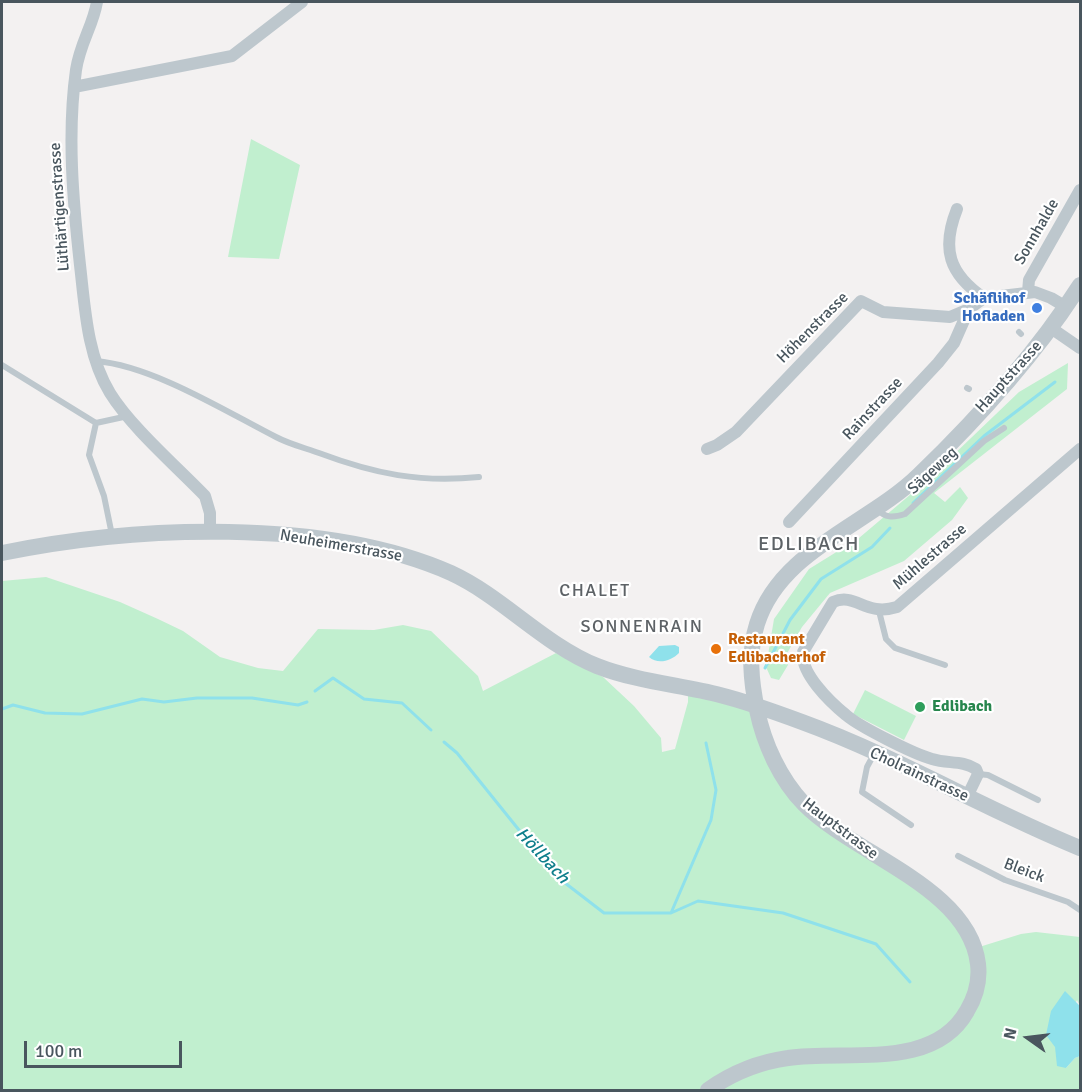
<!DOCTYPE html>
<html>
<head>
<meta charset="utf-8">
<style>
  body { margin:0 }
  #map { position:relative; width:1082px; height:1092px; overflow:hidden; background:#f3f1f1; font-family:Signika,sans-serif }
  canvas { display:block }
  .frame { position:absolute; inset:0; border:3px solid #49565e; pointer-events:none }
  .north { position:absolute; left:998px; top:1008px; width:60px; height:60px; -webkit-text-stroke:4px #fff; paint-order:stroke; rotate:284deg; font-size:16px; font-weight:700; line-height:24px; text-align:center; color:#49565e }
  .north::after { content:''; display:block; margin:auto; width:21px; height:27px; background:#49565e; clip-path:polygon(50% 0,100% 100%,50% 72%,0 100%) }
  .scale { position:absolute; left:24px; top:1041px; width:158px; height:27px; box-sizing:border-box; border:3px solid #49565e; border-top:0; padding-left:8px; font-size:18px; line-height:21px; white-space:nowrap; color:#49565e; -webkit-text-stroke:4px #fff; paint-order:stroke }
</style>
</head>
<body>
<div id="map">
<canvas width="1082" height="1092"></canvas>
<div class="frame"></div>
<div class="north">N</div>
<div class="scale">100 m</div>
</div>
<script>
const ctx = document.querySelector('canvas').getContext('2d');
ctx.lineJoin = 'round';
function fill(path, color) {
  ctx.fillStyle = color;
  ctx.fill(path, 'evenodd');
}
function trace(path, color, width, dash) {
  ctx.strokeStyle = color;
  ctx.lineWidth = width;
  ctx.lineCap = dash ? 'butt' : 'round';
  ctx.setLineDash(dash || []);
  ctx.stroke(path);
}
function drawText(font, color, halo, rows, align = 'center') {
  ctx.font = font + ' Signika,sans-serif';
  ctx.lineWidth = 4.5;
  ctx.setLineDash([]);
  ctx.textBaseline = 'middle';
  ctx.strokeStyle = halo;
  ctx.fillStyle = color;
  for (const [text, x, y, turn = 0] of rows) {
    ctx.save();
    ctx.translate(x, y);
    ctx.rotate((+turn || 0) * Math.PI / 180);
    ctx.textAlign = isNaN(turn) ? turn : align;
    if (halo) ctx.strokeText(text, 0, 0);
    ctx.fillText(text, 0, 0);
    ctx.restore();
  }
}
fill(new Path2D(`
  M251,139l49,26 -21,94 -51,-2z
  M1068,363l-1,26 -133,104 11,9 15,-15 8,11 -16,22 -48,41 -74,32 -28,34 -17,30 3,8 -9,15 -8,-2 -5,-11 8,-48 35,-50 50,-31 65,-55 95,-91z
  M46,577l74,25 38,17 25,12 37,26 38,11 25,3 35,-42 56,1 29,-5 28,6 47,45 5,15 73,-38 47,24 31,29 27,32 1,14 13,-3 13,-47v-14l68,18 37,85 136,100 47,57 45,-14 15,-2 44,5v69l-3,-6 -22,47 11,21 9,-10 5,-2v34h-1078v-509z
  M865,690l51,26 -12,24 -51,-26z`), '#c1efcf');
fill(new Path2D(`
  M675,645l4,2v6c-8,8 -21,12 -30,4l10,-11z
  M1065,991l15,15v50l-5,2 -9,10 -9,-2 -2,-19 -9,-12 5,-24z`), '#8fe1eb');
trace(new Path2D(`
  M913,503l71,-67 71,-54
  M765,668l25,-48 31,-41 51,-32 18,-19
  M315,691l18,-13 31,21 38,4 29,27
  M2,709l11,-4 32,8 37,1 60,-15 22,3 33,-4h55l46,7 9,-3
  M444,742l13,11 99,123 48,37h67l40,-93 5,-30 -10,-47
  M671,913l27,-12 85,12 93,31 34,38`), '#8fe1eb', 3);
trace(new Path2D(`
  M1019,332l2,2
  M96,361c57,5 129,50 180,76 13,7 29,11 43,16 56,21 101,30 160,24
  M2,365l94,58 32,-7
  M967,388l2,1
  M96,423l-7,32 15,41 8,39
  M877,509c8,9 16,9 28,5l79,-73 20,-13
  M879,611l7,28 9,9 50,17
  M874,754l-7,13 -5,25 49,33
  M978,774l10,1 50,25
  M958,856l47,24 63,22 12,8`), '#bdc7cd', 6);
trace(new Path2D(`
  M97,2c-4,24 -17,41 -21,68 -9,64 -3,131 4,195 5,43 7,90 30,128 21,34 66,73 95,103l5,17v19
  M74,87l158,-31 70,-54
  M957,209c-16,40 -8,65 27,89
  M1028,292l1,-12 51,-90
  M1051,328l29,20
  M707,449l10,-4 19,-13 125,-131 22,11 67,5 19,-8 15,-11 51,-6 16,6 15,9
  M789,522l149,-159 16,-20 15,-34
  M967,797l11,-23 -2,-5c-14,-9 -28,-5 -44,-10 -18,-5 -72,-32 -86,-44 -16,-13 -46,-42 -43,-63l30,-50c23,-10 32,15 64,5l183,-158`), '#bdc7cd', 12);
trace(new Path2D(`
  M2,553c132,-27 323,-36 449,20 52,24 92,71 146,93 38,15 83,19 123,29 28,7 55,17 82,27 96,35 184,88 278,126
  M708,1090c24,-17 51,-28 80,-32 56,-9 145,14 179,-47 9,-15 13,-30 11,-47 -9,-77 -124,-109 -174,-160 -24,-25 -40,-60 -47,-94 -6,-29 -9,-57 0,-86 23,-74 111,-99 162,-149 60,-58 117,-121 161,-190`), '#bdc7cd', 16);
for (const [x, y, r, color] of [
  [1037,308,6,"#3f7fe0"],
  [716,649,6,"#e8710a"],
  [920,707,6,"#2e9e5b"]
]) {
  const dot = new Path2D();
  dot.arc(x, y, r, 0, 2 * Math.PI);
  ctx.fillStyle = color;
  ctx.fill(dot);
  trace(dot, '#fff', 2);
}
drawText('16px', '#49565e', '#fff', [
  ["Lüthärtigenstrasse",60,207,-94],
  ["Sonnhalde",1037,232,-60],
  ["Höhenstrasse",813,328,-45],
  ["Hauptstrasse",1009,377,-48],
  ["Rainstrasse",873,409,-47],
  ["Sägeweg",933,471,-43],
  ["Neuheimerstrasse",341,546,10],
  ["Mühlestrasse",930,557,-41],
  ["Cholrainstrasse",919,775,25],
  ["Hauptstrasse",840,829,37],
  ["Bleick",1024,871,21]
]);
drawText('bold 16px', '#366cbe', '#fff', [
  ["Schäflihof",1025,299],
  ["Hofladen",1025,317]
], 'right');
drawText('bold 16px', '#c56008', '#fff', [
  ["Restaurant",728,640],
  ["Edlibacherhof",728,658]
], 'left');
drawText('bold 16px', '#27864d', '#fff', [
  ["Edlibach",932,707]
], 'left');
ctx.letterSpacing = '1.5px';
drawText('18px', '#5d6266', '#fff', [
  ["CHALET",595,591],
  ["SONNENRAIN",642,627]
]);
ctx.letterSpacing = '0px';
drawText('italic 18px', '#0f7f8c', '#fff', [
  ["Höllbach",542,856,47]
]);
ctx.letterSpacing = '1.5px';
drawText('20px', '#5d6266', '#fff', [
  ["EDLIBACH",809,545]
]);
ctx.letterSpacing = '0px';
</script>
</body>
</html>
